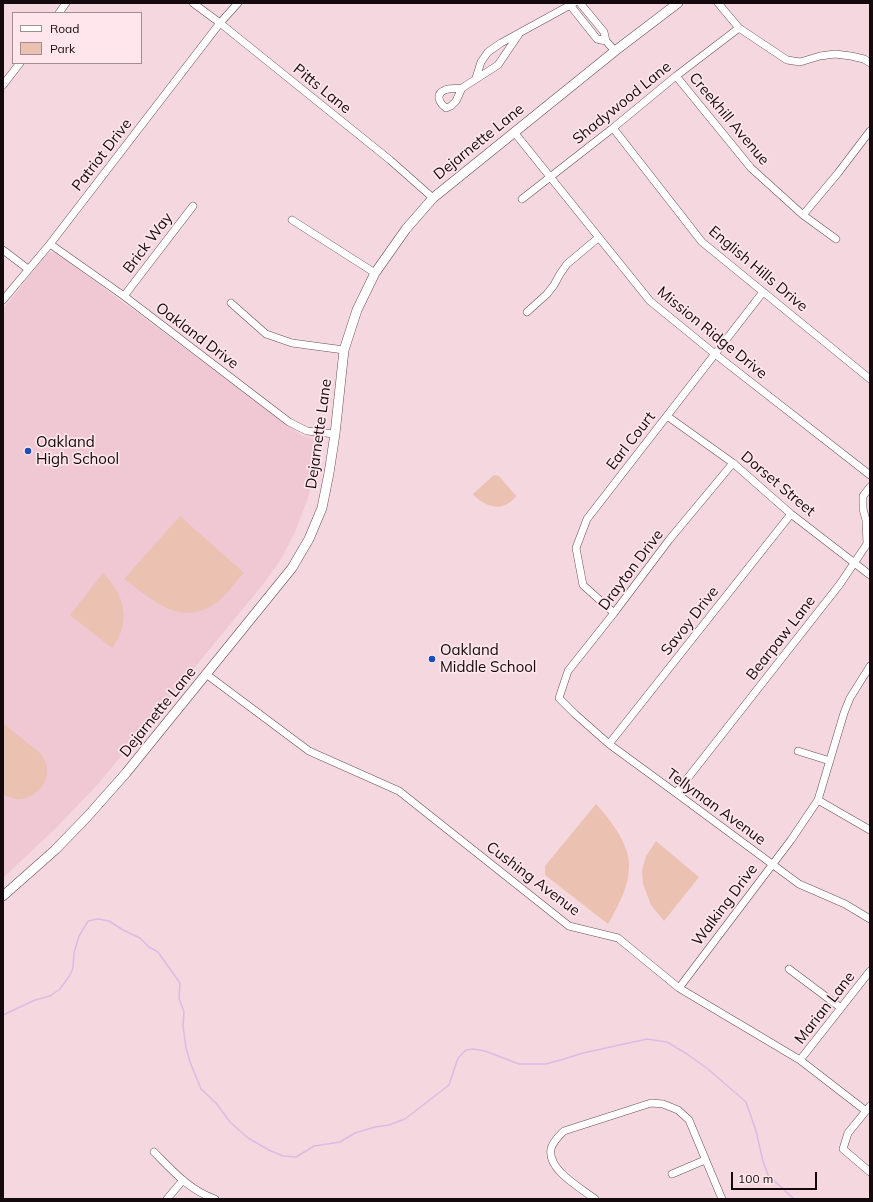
<!DOCTYPE html>
<html>
<head>
<meta charset="utf-8">
<style>
  body { margin:0 }
  #map { position:relative; width:873px; height:1202px; overflow:hidden; background:#f5d7df; font-family:Mulish,sans-serif }
  canvas { display:block }
  .frame { position:absolute; inset:0; border:4px solid #140a0d; pointer-events:none }
  .legend { position:absolute; left:12px; top:12px; width:130px; height:52px; box-sizing:border-box; background:#fee6ec; border:1px solid #a08e93; margin:0; padding:5px 7px; list-style:none; font-size:12px; color:#140a0d }
  .legend li { display:flex; align-items:center; gap:8px; height:20px }
  .legend b { width:20px; border:1px solid #a08e93 }
  .scale { position:absolute; left:731px; top:1172px; width:86px; height:18px; box-sizing:border-box; border:2px solid #140a0d; border-top:0; padding-left:5px; font-size:12px; line-height:14px; white-space:nowrap; color:#140a0d; -webkit-text-stroke:3px #fee6ec; paint-order:stroke }
</style>
</head>
<body>
<div id="map">
<canvas width="873" height="1202"></canvas>
<div class="frame"></div>
<ul class="legend">
<li><b style="height:5px;background:#fff"></b>Road</li>
<li><b style="height:11px;background:#ebc1b2"></b>Park</li>
</ul>
<div class="scale">100 m</div>
</div>
<script>
const ctx = document.querySelector('canvas').getContext('2d');
ctx.lineJoin = 'round';
function fill(path, color) {
  ctx.fillStyle = color;
  ctx.fill(path, 'evenodd');
}
function trace(path, color, width, dash) {
  ctx.strokeStyle = color;
  ctx.lineWidth = width;
  ctx.lineCap = dash ? 'butt' : 'round';
  ctx.setLineDash(dash || []);
  ctx.stroke(path);
}
function drawText(font, color, halo, rows, align = 'center') {
  ctx.font = font + ' Mulish,sans-serif';
  ctx.lineWidth = 3.5;
  ctx.setLineDash([]);
  ctx.textBaseline = 'middle';
  ctx.strokeStyle = halo;
  ctx.fillStyle = color;
  for (const [text, x, y, turn = 0] of rows) {
    ctx.save();
    ctx.translate(x, y);
    ctx.rotate((+turn || 0) * Math.PI / 180);
    ctx.textAlign = isNaN(turn) ? turn : align;
    if (halo) ctx.strokeText(text, 0, 0);
    ctx.fillText(text, 0, 0);
    ctx.restore();
  }
}
fill(new Path2D(`
  M51,252l6,1 244,182 19,6 -5,29 -7,28 -13,34 -15,29 -19,26 -162,196 -44,46 -52,49v-569l43,-54z`), '#efc8d3');
fill(new Path2D(`
  M494,475l5,1 17,20c-2,3 -5,6 -9,8 -11,7 -27,-1 -34,-10z
  M180,516l64,57c-8,8 -17,21 -25,28 -37,28 -65,0 -95,-22z
  M103,573c22,22 29,49 9,75l-42,-33z
  M3,723l38,31c14,18 3,41 -20,45 -6,1 -12,-2 -18,-5z
  M596,804c14,15 34,41 33,62 0,21 -11,40 -21,58l-63,-49v-9z
  M656,841l43,36 -35,44 -13,-16 -8,-21 -1,-13 4,-15z`), '#ebc1b2');
trace(new Path2D(`
  M3,1015l32,-15 15,-4 10,-7 10,-14 3,-7 1,-15 5,-17 9,-15 10,-2 11,2 14,9 17,8 9,9 9,5 22,31 -1,15 5,14 -1,14 3,22 4,14 11,27 15,14 14,19 18,16 21,12 14,6 13,1 18,-11 26,-4 15,-9 20,-6 14,-2 16,-6 44,-34 9,-27 8,-8 7,-1 12,2 34,13h27l18,-5 19,-6 64,-14 20,3 20,12 21,15 38,33 10,29 7,30 5,14 26,24`), '#dcbbe3', 1.5);
const minor = new Path2D(`
  M193,3l27,20 170,137 43,38
  M580,3l24,29 2,9 9,10
  M718,3l21,25 48,32 13,2 20,-6 15,-2 16,2 13,3 6,4
  M570,5l27,34 9,2
  M59,13l7,-10
  M676,76l75,92 52,47 33,24
  M476,78l5,-16 7,-10 13,-9 73,-40
  M3,85l17,-22
  M462,88c-5,1 -13,0 -17,2 -10,4 -6,13 1,18l5,-2 5,-5 6,-13 36,-23 21,-31
  M613,128l89,114 168,137
  M514,132l136,169 65,53 155,121
  M522,199l91,-71 63,-52 63,-48
  M803,215l35,-42 32,-42
  M292,220l83,53
  M50,244l74,52 165,126 18,9 28,3
  M3,250l25,19
  M124,296l69,-90
  M3,300l47,-56 170,-221 18,-20
  M231,303l35,31 26,9 52,7
  M527,312l20,-18 7,-9 6,-11 7,-10 31,-26
  M667,416l66,47 58,51 79,61
  M733,463l-64,77 -55,73 -46,58 -9,27 16,16 34,30 67,49 123,91 46,20 25,15
  M614,613l-31,-28 -7,-37 11,-29 176,-227
  M206,674l103,77 90,40 170,135 49,12 61,50 121,72 66,51
  M609,744l182,-230
  M798,751l32,10
  M676,793l164,-209 27,-40 -1,-24 -3,-11v-13l7,-9
  M818,800l52,30
  M789,969l52,39
  M679,988l112,-148 27,-40 26,-87 6,-15 20,-32
  M800,1060l70,-89
  M870,1106l-22,27 -5,16 27,23
  M154,1152c18,18 36,39 61,47
  M672,1174l33,-14
  M167,1199l16,-19
  M595,1199c-14,-11 -48,-29 -44,-50 2,-8 8,-13 13,-18l87,-28 12,1 15,6 11,10 33,79`);
const major = new Path2D(`
  M3,896l52,-46 32,-33 39,-44 166,-205 17,-29 13,-31 7,-35 6,-39 9,-84 13,-40 18,-37 31,-44 27,-31 182,-147 63,-48`);
trace(minor, '#684f56', 8);
trace(major, '#684f56', 10);
trace(minor, '#fff', 7);
trace(major, '#fff', 9);
for (const [x, y, r, color] of [
  [28,451,4,"#184fbb"],
  [432,659,4,"#184fbb"]
]) {
  const dot = new Path2D();
  dot.arc(x, y, r, 0, 2 * Math.PI);
  ctx.fillStyle = color;
  ctx.fill(dot);
  trace(dot, '#fee6ec', 1.5);
}
drawText('15px', '#140a0d', '#fee6ec', [
  ["Pitts Lane",322,89,39],
  ["Shadywood Lane",622,103,-39],
  ["Creekhill Avenue",729,119,50],
  ["Dejarnette Lane",479,142,-39],
  ["Patriot Drive",102,155,-52],
  ["Brick Way",148,243,-53],
  ["English Hills Drive",758,269,40],
  ["Mission Ridge Drive",712,333,39],
  ["Oakland Drive",197,336,37],
  ["Dejarnette Lane",319,434,-82],
  ["Earl Court",631,441,-52],
  ["Dorset Street",778,484,40],
  ["Drayton Drive",631,570,-53],
  ["Savoy Drive",690,621,-52],
  ["Bearpaw Lane",781,638,-52],
  ["Dejarnette Lane",158,712,-51],
  ["Tellyman Avenue",716,807,36],
  ["Cushing Avenue",533,879,37],
  ["Walking Drive",725,905,-53],
  ["Marian Lane",825,1008,-52]
]);
drawText('15px', '#140a0d', '#fee6ec', [
  ["Oakland",36,442],
  ["High School",36,459],
  ["Oakland",440,650],
  ["Middle School",440,667]
], 'left');
</script>
</body>
</html>
